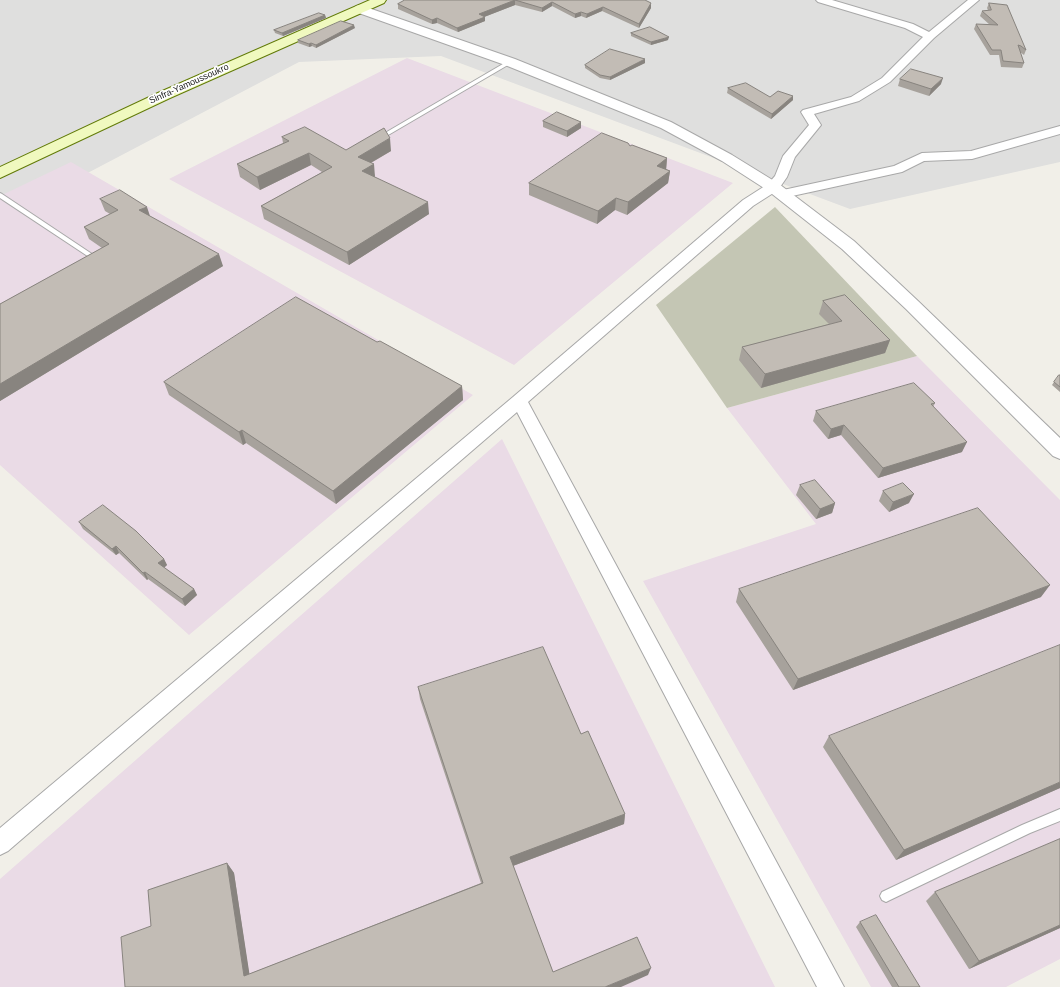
<!DOCTYPE html>
<html>
<head>
<meta charset="utf-8">
<style>
  body { margin:0 }
  canvas { display:block; background:#f1efe8 }
</style>
</head>
<body>
<canvas width="1060" height="987"></canvas>
<script>
const ctx = document.querySelector('canvas').getContext('2d');
ctx.lineJoin = 'round';
function fill(path, color) {
  ctx.fillStyle = color;
  ctx.fill(path, 'evenodd');
}
function trace(path, color, width, dash) {
  ctx.strokeStyle = color;
  ctx.lineWidth = width;
  ctx.lineCap = dash ? 'butt' : 'round';
  ctx.setLineDash(dash || []);
  ctx.stroke(path);
}
function drawText(font, color, halo, rows, align = 'center') {
  ctx.font = font + ' Helvetica,sans-serif';
  ctx.lineWidth = 3.5;
  ctx.setLineDash([]);
  ctx.textBaseline = 'middle';
  ctx.strokeStyle = halo;
  ctx.fillStyle = color;
  for (const [text, x, y, turn = 0] of rows) {
    ctx.save();
    ctx.translate(x, y);
    ctx.rotate((+turn || 0) * Math.PI / 180);
    ctx.textAlign = isNaN(turn) ? turn : align;
    if (halo) ctx.strokeText(text, 0, 0);
    ctx.fillText(text, 0, 0);
    ctx.restore();
  }
}
fill(new Path2D(`
  M0,0h1060v162l-210,47 -409,-153 -142,6 -299,157z`), '#dfdfde');
fill(new Path2D(`
  M407,58l326,125 -219,182 -345,-186z
  M71,162l402,233 -284,240 -189,-170v-269z
  M917,356l143,144v459l-54,28h-135l-228,-406 173,-57 -89,-116z
  M502,439l273,548h-775v-108z`), '#eadbe6');
fill(new Path2D(`
  M775,207l142,149 -190,52 -71,-103z`), '#c4c6b4');
const service = new Path2D(`
  M508,61l5,1 -135,79 -5,-1z
  M0,193l2,1 93,62 -2,1h-4l-89,-59z
  M1060,809v12l-30,12 -140,67 -4,2 -4,-2 -2,-4 2,-4 140,-67z`);
const minor = new Path2D(`
  M816,0h16l81,24 16,8 39,-32h11l-45,38 -44,44 -31,19 -45,13 7,11 -26,32 -8,20 -9,13 -25,16 -225,196 316,585h-27l-300,-575 -509,439 -8,4v-27l513,-431 230,-197 25,-16 7,-8 8,-20 26,-31 -8,-13 2,-2 48,-13 31,-19 41,-41 -18,-9 -87,-26z
  M1060,126v8l-88,25 -48,2 -22,11 -119,26 -5,-1 -2,-3 2,-3 5,-1 111,-24 28,-13 49,-2z`);
const tertiary = new Path2D(`
  M360,5l155,54 156,63 61,33 47,29 75,57 64,60 142,137v21l-7,-3 -147,-147 -64,-60 -75,-59 -45,-29 -61,-33 -156,-63 -149,-53 -2,-3 2,-3z`);
const secondary = new Path2D(`
  M370,0h16l-2,3 -214,95 -170,80v-11l160,-75z`);
trace(service, '#a8a8a8', 2);
trace(minor, '#a8a8a8', 2);
trace(tertiary, '#a8a8a8', 2);
trace(secondary, '#617a07', 2);
fill(service, '#fff');
fill(minor, '#fff');
fill(tertiary, '#fff');
fill(secondary, '#f0f9bf');
fill(new Path2D(`
  M405,0h240l6,8 -12,20 -37,-17 -16,7 -5,-2 -6,2 -23,-12 -10,6 -27,-7 -31,12 1,4 -27,11 -21,-9 -5,1 -34,-15v-5z
  M989,3l37,47 -2,5 -4,-3 4,11 -2,5 -21,-1 -2,-12h-9l-16,-26 2,-5 14,1 -10,-9 2,-5 6,-1 -1,-2z
  M325,15l1,3 -43,18 -8,-3 -1,-3z
  M355,28l-39,20 -4,-2 -3,1 -11,-4v-3z
  M631,33l37,7 -17,5 -20,-9z
  M645,63l-35,17 -10,-2 -15,-10v-3z
  M900,79l41,5 -12,12 -31,-10z
  M728,88l42,9 23,-1v4l-22,19 -44,-26z
  M543,121l38,7 -14,9 -24,-10z
  M282,137l64,13 45,1 -20,12 4,14 54,37 -80,51 -85,-46 -3,-13 61,-34 -11,-7 -51,25 -20,-13 -3,-13 46,-21z
  M630,146l37,12 -1,11 4,2 -2,12 -41,32 -12,-5 -18,14 -68,-29v-12z
  M100,199l50,17 73,50 -223,135v-97l102,-56 -13,-9 -5,-12 26,-13 -5,-3z
  M823,301l67,39 -5,13 -124,35 -22,-28 3,-13 87,-23 -10,-10z
  M377,342l85,44 1,14 -127,104 -90,-61 -3,2 -74,-50 -5,-13z
  M1060,375v17l-8,-7 2,-3z
  M935,403l-2,4 29,45 -84,26 -37,-43 -13,4 -15,-18 3,-10z
  M800,485l35,18 -3,10 -16,6 -20,-24z
  M883,491l26,12 -20,9 -10,-11z
  M79,522l85,37 3,6 -3,3 30,21 3,6 -12,11 -37,-27 -1,1 -28,-27 -3,2 -33,-26z
  M739,589l302,8 -248,93 -57,-88z
  M418,687l163,47 44,80 -1,10 -111,42 40,106 95,3 -523,12 26,-61 76,-63 7,10 15,101 232,-91 -61,-184z
  M829,736l231,52 -164,72 -73,-113z
  M1060,839v89l-91,41 -43,-68 9,-9z
  M860,922l60,65h-28l-36,-60z`), '#a7a29c');
fill(new Path2D(`
  M515,0v5l-36,14v-5z
  M552,2v4l-10,6v-4z
  M651,3v5l-12,20v-4z
  M603,7l-1,4 -16,7 1,-4z
  M581,12v4l-6,2v-4z
  M325,15l1,3 -43,18 -1,-3z
  M485,17v4l-27,11 -1,-4z
  M437,18v5l-5,1v-4z
  M354,25l1,3 -39,20v-3z
  M669,37l-1,3 -17,5v-3z
  M311,43l1,3 -3,1v-3z
  M645,59v4l-35,17v-3z
  M943,78l-2,6 -12,12 2,-7z
  M793,96v4l-22,19 1,-5z
  M581,122v6l-14,9v-6z
  M390,138l1,13 -31,18 -2,-12z
  M309,153l2,12 -51,25 -3,-13z
  M667,158l-1,13 -9,-5z
  M374,164l1,13 -13,-6z
  M670,171l-2,12 -41,32 1,-13z
  M616,198l-1,12 -18,14 1,-13z
  M428,202l1,12 -80,51 -2,-13z
  M147,207l4,12 -12,-9z
  M219,254l4,12 -223,135v-17z
  M890,340l-5,13 -124,35 4,-14z
  M462,386l1,14 -127,104 -3,-13z
  M844,425l-3,10 -13,4 3,-10z
  M242,430l4,13 -3,2 -4,-13z
  M967,442l-5,10 -84,26 5,-10z
  M914,494l-5,9 -20,9 4,-10z
  M835,503l-3,10 -16,6 4,-10z
  M116,546l3,7 -3,2 -4,-6z
  M164,559l3,6 -6,5 -3,-7z
  M145,572l3,7 -1,1 -4,-7z
  M1050,585l-9,12 -248,93 5,-11z
  M194,589l3,6 -12,11 -3,-7z
  M1060,782v6l-164,72 8,-10z
  M625,814l-1,10 -114,43v-10z
  M227,863l7,10 17,111 -7,-8z
  M1060,925v3l-91,41 10,-8z
  M651,968l-3,7 -27,12h-16z`), '#88847f');
const building = new Path2D(`
  M405,0h240l6,3 -12,21 -36,-17 -16,7 -6,-2 -6,2 -23,-12 -10,6 -27,-8 -36,14 6,3 -28,11 -20,-10 -5,2 -34,-16z
  M989,3l18,2 19,45 -5,-4 -3,-1 6,18 -21,-2 -2,-11h-9l-16,-26 22,1 -16,-14 9,-1z
  M319,13l6,2 -43,18 -8,-3z
  M341,21l13,4 -38,20 -5,-2 -2,1 -11,-4z
  M650,27l19,10 -18,5 -20,-9z
  M610,49l35,10 -35,18 -10,-2 -15,-10z
  M911,69l32,9 -12,11 -31,-10z
  M746,83l24,14 8,-6 15,5 -21,18 -44,-26z
  M557,112l24,10 -14,9 -24,-10z
  M305,127l41,23 38,-22 6,10 -32,19 16,7 -12,7 66,31 -81,50 -86,-46 71,-39 -23,-14 -52,24 -20,-13 52,-23 -7,-4z
  M602,133l26,10 2,3 2,-1 35,13 -10,8 13,5 -42,31 -12,-4 -18,13 -69,-28z
  M120,190l27,17 -8,3 80,44 -219,130v-80l109,-60 -25,-17 34,-17 -18,-11z
  M845,295l45,45 -125,34 -23,-27 100,-26 -19,-20z
  M296,297l81,45 3,-1 82,45 -129,105 -91,-61 -3,2 -75,-50z
  M1059,375h1v12l-6,-5z
  M914,383l21,20 -4,1 36,38 -84,26 -39,-43 -13,4 -15,-18z
  M815,480l20,23 -15,6 -20,-24z
  M903,483l11,11 -21,8 -10,-11z
  M103,505l33,26 28,28 -6,4 36,26 -12,10 -37,-27 -2,1 -27,-27 -4,3 -33,-27z
  M978,508l72,77 -252,94 -59,-90z
  M1060,645v137l-156,68 -75,-114z
  M543,647l38,87 7,-3 37,83 -115,43 43,115 84,-35 14,31 -46,19h-480l-4,-50 30,-11 -3,-36 79,-27 17,113 239,-93 -65,-196z
  M1060,839v86l-81,36 -44,-69z
  M876,915l44,72h-21l-39,-65z`);
fill(building, '#c2bcb5');
trace(building, '#88847f', 1);
drawText('9px', '#212121', '#fff', [
  ["Sinfra-Yamoussoukro",189,84,-24]
]);
</script>
</body>
</html>
